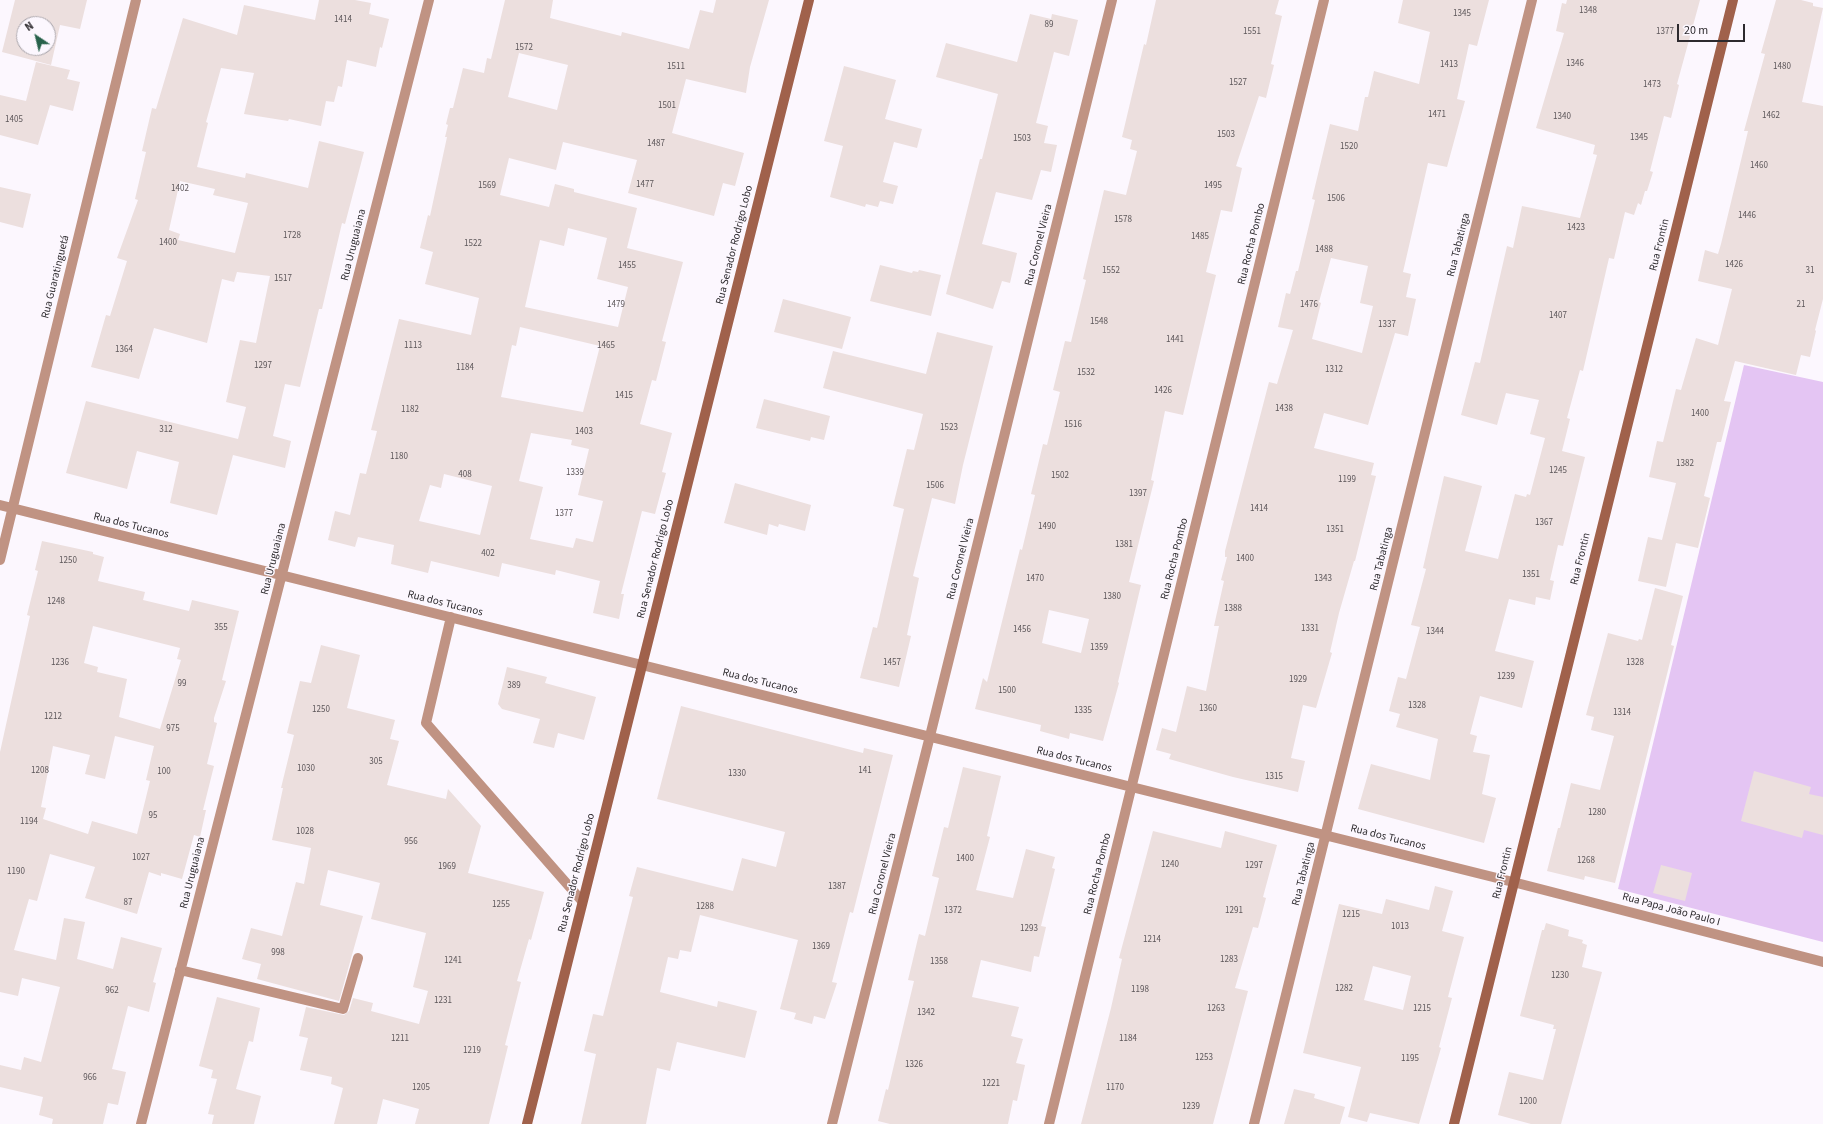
<!DOCTYPE html>
<html>
<head>
<meta charset="utf-8">
<style>
  body { margin:0 }
  #map { position:relative; width:1823px; height:1124px; overflow:hidden; background:#fcf7fe; font-family:"Source Sans 3",sans-serif }
  canvas { display:block }
  .north { position:absolute; left:16px; top:16px; width:40px; height:40px; box-sizing:border-box; background:#fcf7fe; border:1px solid #a9a5ab; border-radius:50%; rotate:325deg; font-size:11px; font-weight:700; line-height:16px; text-align:center; color:#2d2a2e }
  .north::after { content:''; display:block; margin:auto; width:14px; height:18px; background:#28624b; clip-path:polygon(50% 0,100% 100%,50% 72%,0 100%) }
  .scale { position:absolute; left:1677px; top:24px; width:68px; height:18px; box-sizing:border-box; border:2px solid #2d2a2e; border-top:0; padding-left:5px; font-size:12px; line-height:14px; white-space:nowrap; color:#2d2a2e; -webkit-text-stroke:3px #fcf7fe; paint-order:stroke }
</style>
</head>
<body>
<div id="map">
<canvas width="1823" height="1124"></canvas>
<div class="north">N</div>
<div class="scale">20 m</div>
</div>
<script>
const ctx = document.querySelector('canvas').getContext('2d');
ctx.lineJoin = 'round';
function fill(path, color) {
  ctx.fillStyle = color;
  ctx.fill(path, 'evenodd');
}
function trace(path, color, width, dash) {
  ctx.strokeStyle = color;
  ctx.lineWidth = width;
  ctx.lineCap = dash ? 'butt' : 'round';
  ctx.setLineDash(dash || []);
  ctx.stroke(path);
}
function drawText(font, color, halo, rows, align = 'center') {
  ctx.font = font + ' "Source Sans 3",sans-serif';
  ctx.lineWidth = 3;
  ctx.setLineDash([]);
  ctx.textBaseline = 'middle';
  ctx.strokeStyle = halo;
  ctx.fillStyle = color;
  for (const [text, x, y, turn = 0] of rows) {
    ctx.save();
    ctx.translate(x, y);
    ctx.rotate((+turn || 0) * Math.PI / 180);
    ctx.textAlign = isNaN(turn) ? turn : align;
    if (halo) ctx.strokeText(text, 0, 0);
    ctx.fillText(text, 0, 0);
    ctx.restore();
  }
}
fill(new Path2D(`
  M1744,365l79,17v560l-205,-53z`), '#e4c5f3');
fill(new Path2D(`
  M15,0h72l-7,29 -20,-4 -9,40 -49,-13zM24,24h24v24h-24z
  M319,0h36l16,3 -2,11 20,5 -7,29 -2,-1 -4,20 -29,-7 -5,27 -4,-1 -4,16 -8,-1 -5,25 -32,-7 -1,2 -44,-7 10,-41 -33,-5 -15,54 2,1 -11,44 48,11 1,-5 62,15 11,-47 45,11 -19,72 -3,-1 -20,86h-3l-19,78 -15,-3 -12,52 18,5 -6,27 -52,-13 -16,60 -47,-12 9,-41 -42,-11 -10,38 -61,-16 20,-72 152,38 8,-32 -20,-5 14,-62 16,3 14,-67 -33,-4 -3,10 -12,-3 -15,64 -53,-15 -15,51 -48,-12 15,-52 4,1 17,-55 -10,-3 21,-58 -3,-1 11,-47 -4,-1 10,-43 4,1 27,-91 54,17 7,-30 71,15zM180,181l35,8 -2,6 35,8 -13,50 -57,-13 2,-6 -11,-4z
  M505,0h48l-3,18 71,18 1,-4 67,17 11,-39 13,3 3,-13h53l-19,67 -4,26 -60,-14 -14,54 72,20 -9,33 -12,-3 -9,33 -86,-23 9,-33 -74,-18 -7,28 -47,-12 -9,37 49,12 6,-23 19,5v3l63,16 -10,40 56,14 -21,79 4,1 -10,39 -4,-1 -12,44 32,9 -10,39 4,1 -11,41 -13,-3 -21,83h3l-5,25 -26,-6 7,-32 -44,-11 -1,5 -53,-12 -3,14 -68,-16 -3,12 -37,-9 3,-19 -36,-8 -3,10 -27,-7 7,-29 15,4 10,-42 6,1 11,-43 -6,-1 28,-111 72,16 8,-37 -54,-14 8,-32 -13,-4 8,-33 2,1 17,-79h-2l3,-12 -2,-1 4,-16h3l10,-40 21,5 3,-15 4,1zM519,53l49,12 -11,45 -49,-13zM568,228l39,10 -10,41 31,8 -10,40 -93,-20 15,-67 24,6zM520,327l80,19 -17,66 -82,-15 11,-52 4,1zM531,433l41,7 -1,5 18,4 -11,46 25,6 -10,41 -17,-4 -3,10 -43,-9 13,-52 -24,-6zM444,474l48,12 -12,49 -61,-14 11,-36 11,3z
  M1156,0h123l-4,14 7,2 -11,48 3,1 -8,33 -7,-2 -23,70 6,2 -10,44 -11,-2 -15,62 10,3 -33,140 -18,-4 -14,69 3,1 -25,101 12,3 -23,97 1,1 -16,58 -33,-8 -1,6 -29,-8 1,-6 -66,-16 8,-31 4,4 33,-133 2,1 13,-55 -4,-1 12,-50 4,1 13,-53 -7,-2 12,-49 6,1 15,-62 -3,-1 21,-89 22,5 11,-44 -7,-2 2,-9 -10,-3 22,-93 2,1zM1049,610l40,9 -8,34 -39,-10z
  M1403,0h86l-12,46 -8,-2 -12,55 8,2 -18,66 -19,-4 -25,109 8,2 -5,23 10,2 -8,37 -13,-3 -27,92 -44,-12 -10,35 60,15 -3,12 5,1 -21,85h-1l-15,52 -9,39 2,1 -16,55 -13,-3 -12,53 14,3 -7,31 -65,-15 -64,-18 2,-5 -15,-4 6,-22 14,4 11,-46 19,5 13,-65h-5l10,-45 -3,-1 6,-23h-2v-6l44,-169 8,2 16,-54 -15,-3 8,-34 4,1 6,-23h2l17,-71 -3,-1 18,-75 28,7 7,-34h3l6,-26 45,13 11,-52 -32,-9zM1331,258l37,8 -8,37 13,3 -11,47 -50,-14 9,-36 -2,-1z
  M1567,0h133l-23,84 2,1 -8,33 -7,-2 -14,55 3,1 -6,19h-2l-4,14 -3,-2 -4,12 -9,-3 -11,47 -5,-1 -26,113 -3,-1 -13,48 3,1 -8,32 23,6 -22,89 -5,-1 -8,35 4,1 -4,19 -14,-3 -1,8 -26,-6 -14,52 39,10 -12,47 -42,-12 -10,38 7,2 -4,16 17,3 -8,39 14,4 -12,45 -126,-34 13,-45 59,16 8,-41 -42,-12 4,-13 -11,-3 9,-34 8,2 14,-52 -9,-2 15,-56 -3,-1 21,-92 38,10 -17,65 33,8 17,-65 11,3 1,-3 3,1 15,-57 -15,-4 9,-34 -33,-7 -9,32 -36,-10 14,-53 5,1 27,-117 6,2 9,-42 58,12 17,-63 -4,-1 2,-9 -59,-17 28,-95 -8,-2 6,-28 4,1z
  M1776,0h25l12,3v3l10,2 -21,94 21,4v193l-8,31 1,1 -6,26 -9,-2 -5,20 -61,-14 -11,40 7,1 -10,40h-4l-13,54 6,2 -12,50 -22,-5 -10,44 -28,-6 10,-44 14,3 14,-57 -27,-6 8,-36 6,1 13,-53 5,1 15,-52 22,7 14,-56 -34,-8 7,-31 13,4 3,-10 27,-113h-4l21,-77 -4,-1z
  M1030,14l21,5 1,-5 26,6 -9,36 -15,-4 -18,71 12,3 -4,17 13,2 -6,27 -10,-2 -9,30 -36,-8 -14,52 35,9 -7,30 -8,-2 -9,28 -47,-15 34,-135h2l16,-65 -62,-17 10,-34 71,19z
  M36,62l34,8 -3,9 13,3 -7,29 -23,-6 -12,40 -38,-10v-40l26,6z
  M844,66l52,14 -11,39 37,10 -5,19 -23,-6 -11,40 15,4 -5,18 -13,-3 -2,6 -12,-3 -1,3 -35,-10 13,-51 -19,-5z
  M0,187l31,7 -8,34 -23,-6z
  M880,265l32,8 1,-2 5,1 1,-2 22,5 -10,41 -61,-15z
  M783,299l68,18 -9,32 -68,-17z
  M937,332l56,14 -30,119 -8,39 -23,-6 -19,78 6,2 -12,57 4,1 -12,51 -39,-9 13,-51 4,1 27,-119 -11,-3 14,-57 7,1 9,-36 -100,-26 10,-37 93,23z
  M764,399l66,17 -6,24 -13,-3 -1,4 -54,-13z
  M735,483l76,22 -6,26 -26,-7 -1,3 -9,-3 -2,11 -43,-12z
  M42,541l51,11v2l11,3 -6,24 47,11 -2,8 46,11 3,-11 47,11 -17,69 4,1 -12,37v4l3,1 -10,41 7,2 -11,44h3l-6,27 -6,-2 -12,44 -21,-6v3l-12,-4 -12,42 -52,-16 10,-31 -45,-13 -13,47 -8,-2 -15,51 42,10 8,-42 21,4 -8,37 36,10 8,-32 41,11 -9,34 3,1 -7,29 -21,-6 -16,63 14,3 -8,33 -10,-2 -5,21h-51l1,-5 -14,-4 4,-18 -43,-10v-22l21,5 3,-13 17,5 19,-75 -38,-9 -4,18 -18,-4v-240l30,-136 -3,-1 11,-44 -3,-1zM93,626l87,22 -3,11 4,1 -21,69 -41,-12 8,-38 -30,-7 1,-5 -14,-4zM115,736l39,10 -8,34 4,1 -13,53 -45,-13 -4,13 -45,-15 3,-11 -5,-1 12,-61 37,9 -5,19 20,5z
  M1655,588l28,8 -12,49 3,1 -59,237 -30,-7 -1,4 -37,-9 11,-43h2l11,-45 29,7 14,-54 -23,-6 3,-13 -8,-2 22,-82 30,8 1,-2 3,1z
  M321,645l39,10 -13,53 48,12 -5,19 9,2 -12,44 59,14 2,-10 33,37 -13,47 76,19 -13,48 -2,-1 -12,42 4,1 -16,63 3,1 -19,78h-74l4,-15 -36,-10 -6,25h-43l9,-36 -12,-4 1,-7 -32,-7 8,-32 -9,-2 7,-29 38,8 5,-4 4,-13 20,5 -2,8 48,13 9,-33 -15,-4 13,-54 -55,-14 9,-36 -52,-13 -8,35 43,11 -24,85 -82,-22 4,-15 -19,-5 9,-31 31,8 14,-54 8,2 7,-36 -39,-8 11,-52h-2l13,-53 -7,-2 13,-52 11,2z
  M507,667l40,10 -2,6 51,14 -12,43 -26,-7 -4,15 -21,-5 7,-24 -38,-10 -4,-5z
  M681,706l182,47 1,-5 29,7 -40,158 -3,-1 -18,70 5,1 -12,36 -11,-3 -2,8 -18,-5 2,-6 -16,-4 18,-69 -98,-25 -9,37 -11,-2 -2,9 -10,-2 -8,35 57,15 1,-6 39,10 -12,47 -68,-16 -7,29 -13,-3 -11,56h-65l15,-70 -12,-3 9,-37 10,2 30,-119 -4,-1 8,-29 96,24 9,-33 34,9 9,-35 -128,-33z
  M963,767l38,9 -14,60 3,1 -14,53 37,8 13,-49 29,8 -3,11 3,1 -14,57 5,1 -7,30 -5,-1 -3,16 -50,-12 -9,37 47,10 -8,29 12,3 -7,24 9,2 -8,36 -4,-1 -5,24h-118l-12,-3 8,-32 2,1 26,-109 -6,-1 11,-46 6,2 14,-58 -7,-2 12,-49 4,1z
  M1754,771l57,16 -2,7 14,3v38l-19,-5 -2,8 -61,-17z
  M1153,831l68,17 4,-17 52,14 -14,52 3,1 -8,30 -5,-1 -18,61 13,3 -35,133h-132l30,-116 11,-49 -3,-1z
  M1661,865l31,8 -7,28 -32,-8z
  M1435,886l18,5 -11,40 22,6 -16,60 4,1 -13,49 2,1 -22,76 -49,-11 -3,9 -19,-5 13,-50 -58,-14 36,-149 43,10 4,-15 43,11zM1373,966l38,10 -8,34 -39,-10z
  M1546,923l23,7 -1,6 15,4 -1,3 5,2 -5,22 20,5 -41,152h-30l-33,-9 11,-43 34,8 13,-51h-3l1,-4 -34,-9 22,-86h2z
  M217,997l43,11 -7,34 -4,-1 -13,48 25,7 -7,28h-42l2,-9 -6,-1 9,-35 -6,-1 2,-8 -14,-4z
  M1294,1089l21,5 -1,4 31,9 -5,17h-56z`), '#ecdfde');
trace(new Path2D(`
  M0,505l1513,377 310,80
  M0,560l136,-560
  M451,617l-25,106 156,178
  M180,970l163,39 15,-51
  M141,1124l288,-1124
  M832,1124l98,-388 182,-736
  M1049,1124l275,-1124
  M1254,1124l278,-1124`), '#c09383', 10);
trace(new Path2D(`
  M527,1124l282,-1124
  M1454,1124l279,-1124`), '#a0614b', 10);
drawText('9px', '#5d575a', null, [
  ["1348",1588,11],
  ["1345",1462,14],
  ["1414",343,20],
  ["89",1049,25],
  ["1551",1252,32],
  ["1377",1665,32],
  ["1572",524,48],
  ["1346",1575,64],
  ["1413",1449,65],
  ["1511",676,67],
  ["1480",1782,67],
  ["1527",1238,83],
  ["1473",1652,85],
  ["1501",667,106],
  ["1471",1437,115],
  ["1462",1771,116],
  ["1340",1562,117],
  ["1405",14,120],
  ["1503",1226,135],
  ["1345",1639,138],
  ["1503",1022,139],
  ["1487",656,144],
  ["1520",1349,147],
  ["1460",1759,166],
  ["1477",645,185],
  ["1569",487,186],
  ["1495",1213,186],
  ["1402",180,189],
  ["1506",1336,199],
  ["1446",1747,216],
  ["1578",1123,220],
  ["1423",1576,228],
  ["1728",292,236],
  ["1485",1200,237],
  ["1400",168,243],
  ["1522",473,244],
  ["1488",1324,250],
  ["1426",1734,265],
  ["1455",627,266],
  ["1552",1111,271],
  ["31",1810,271],
  ["1517",283,279],
  ["1479",616,305],
  ["1476",1309,305],
  ["21",1801,305],
  ["1407",1558,316],
  ["1548",1099,322],
  ["1337",1387,325],
  ["1441",1175,340],
  ["1113",413,346],
  ["1465",606,346],
  ["1364",124,350],
  ["1297",263,366],
  ["1184",465,368],
  ["1312",1334,370],
  ["1532",1086,373],
  ["1426",1163,391],
  ["1415",624,396],
  ["1438",1284,409],
  ["1182",410,410],
  ["1400",1700,414],
  ["1516",1073,425],
  ["1523",949,428],
  ["312",166,430],
  ["1403",584,432],
  ["1180",399,457],
  ["1382",1685,464],
  ["1245",1558,471],
  ["1339",575,473],
  ["408",465,475],
  ["1502",1060,476],
  ["1199",1347,480],
  ["1506",935,486],
  ["1397",1138,494],
  ["1414",1259,509],
  ["1377",564,514],
  ["1367",1544,523],
  ["1490",1047,527],
  ["1351",1335,530],
  ["1381",1124,545],
  ["402",488,554],
  ["1400",1245,559],
  ["1250",68,561],
  ["1351",1531,575],
  ["1470",1035,579],
  ["1343",1323,579],
  ["1380",1112,597],
  ["1248",56,602],
  ["1388",1233,609],
  ["355",221,628],
  ["1331",1310,629],
  ["1456",1022,630],
  ["1344",1435,632],
  ["1359",1099,648],
  ["1236",60,663],
  ["1457",892,663],
  ["1328",1635,663],
  ["1239",1506,677],
  ["1929",1298,680],
  ["99",182,684],
  ["389",514,686],
  ["1500",1007,691],
  ["1328",1417,706],
  ["1360",1208,709],
  ["1250",321,710],
  ["1335",1083,711],
  ["1314",1622,713],
  ["1212",53,717],
  ["975",173,729],
  ["305",376,762],
  ["1030",306,769],
  ["1208",40,771],
  ["141",865,771],
  ["100",164,772],
  ["1330",737,774],
  ["1315",1274,777],
  ["1280",1597,813],
  ["95",153,816],
  ["1194",29,822],
  ["1028",305,832],
  ["956",411,842],
  ["1027",141,858],
  ["1400",965,859],
  ["1268",1586,861],
  ["1240",1170,865],
  ["1297",1254,866],
  ["1969",447,867],
  ["1190",16,872],
  ["1387",837,887],
  ["87",128,903],
  ["1255",501,905],
  ["1288",705,907],
  ["1372",953,911],
  ["1291",1234,911],
  ["1215",1351,915],
  ["1013",1400,927],
  ["1293",1029,929],
  ["1214",1152,940],
  ["1369",821,947],
  ["998",278,953],
  ["1283",1229,960],
  ["1241",453,961],
  ["1358",939,962],
  ["1230",1560,976],
  ["1282",1344,989],
  ["1198",1140,990],
  ["962",112,991],
  ["1231",443,1001],
  ["1263",1216,1009],
  ["1215",1422,1009],
  ["1342",926,1013],
  ["1211",400,1039],
  ["1184",1128,1039],
  ["1219",472,1051],
  ["1253",1204,1058],
  ["1195",1410,1059],
  ["1326",914,1065],
  ["966",90,1078],
  ["1221",991,1084],
  ["1205",421,1088],
  ["1170",1115,1088],
  ["1200",1528,1102],
  ["1239",1191,1107]
]);
drawText('11px', '#2d2a2e', '#fcf7fe', [
  ["Rua Rocha Pombo",1252,244,-76],
  ["Rua Uruguaiana",354,245,-76],
  ["Rua Senador Rodrigo Lobo",735,245,-76],
  ["Rua Coronel Vieira",1039,245,-76],
  ["Rua Tabatinga",1459,245,-76],
  ["Rua Frontin",1660,245,-76],
  ["Rua Guaratinguetá",56,277,-76],
  ["Rua dos Tucanos",131,526,14],
  ["Rua Uruguaiana",274,559,-76],
  ["Rua Senador Rodrigo Lobo",656,559,-76],
  ["Rua Coronel Vieira",961,559,-76],
  ["Rua Rocha Pombo",1175,559,-76],
  ["Rua Tabatinga",1382,559,-76],
  ["Rua Frontin",1581,559,-76],
  ["Rua dos Tucanos",445,604,14],
  ["Rua dos Tucanos",760,682,14],
  ["Rua dos Tucanos",1074,760,14],
  ["Rua dos Tucanos",1388,838,14],
  ["Rua Uruguaiana",193,873,-76],
  ["Rua Senador Rodrigo Lobo",577,873,-76],
  ["Rua Frontin",1503,873,-76],
  ["Rua Coronel Vieira",883,874,-76],
  ["Rua Rocha Pombo",1098,874,-76],
  ["Rua Tabatinga",1304,874,-76],
  ["Rua Papa João Paulo I",1671,910,15]
]);
</script>
</body>
</html>
